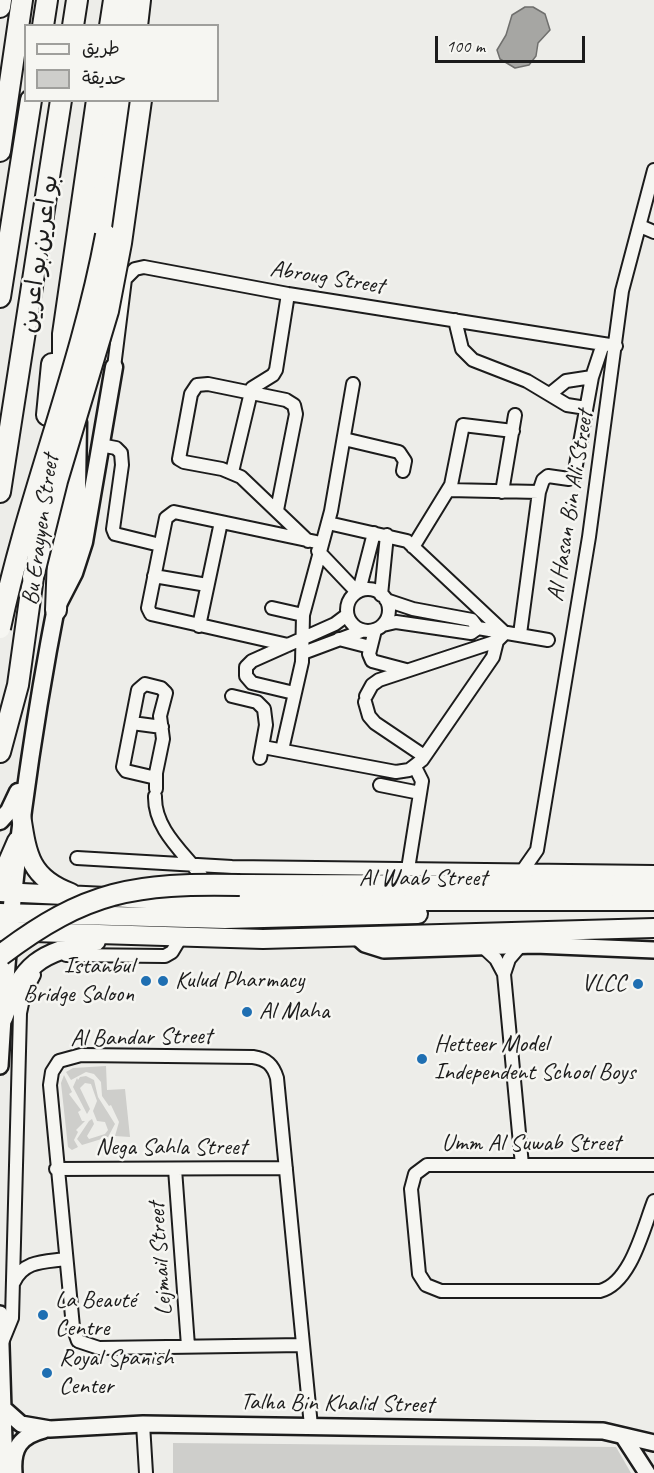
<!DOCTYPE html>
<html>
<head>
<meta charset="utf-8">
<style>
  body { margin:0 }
  #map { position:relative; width:654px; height:1473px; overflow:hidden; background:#edede9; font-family:Caveat,"Playpen Sans Arabic",sans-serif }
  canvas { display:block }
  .legend { position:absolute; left:24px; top:24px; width:195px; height:78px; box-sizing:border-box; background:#f6f6f2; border:2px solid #9f9f9c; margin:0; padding:8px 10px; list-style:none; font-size:18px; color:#1c1c1c }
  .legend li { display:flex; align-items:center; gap:12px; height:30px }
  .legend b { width:30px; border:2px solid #9f9f9c }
  .scale { position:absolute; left:435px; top:36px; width:150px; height:27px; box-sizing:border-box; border:3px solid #1c1c1c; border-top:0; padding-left:8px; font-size:18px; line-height:21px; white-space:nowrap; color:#1c1c1c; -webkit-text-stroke:4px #f6f6f2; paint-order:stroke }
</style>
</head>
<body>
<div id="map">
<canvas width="654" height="1473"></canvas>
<ul class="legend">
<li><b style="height:8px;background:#f6f6f2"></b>طريق</li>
<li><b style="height:16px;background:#cececb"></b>حديقة</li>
</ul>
<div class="scale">100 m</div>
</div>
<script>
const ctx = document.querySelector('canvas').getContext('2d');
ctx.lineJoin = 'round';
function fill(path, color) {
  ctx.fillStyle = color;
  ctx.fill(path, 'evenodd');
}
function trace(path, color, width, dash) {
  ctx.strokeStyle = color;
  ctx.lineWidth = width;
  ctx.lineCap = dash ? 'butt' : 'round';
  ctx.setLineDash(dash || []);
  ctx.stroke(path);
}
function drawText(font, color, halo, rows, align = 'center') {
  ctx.font = font + ' Caveat,"Playpen Sans Arabic",sans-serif';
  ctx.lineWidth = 5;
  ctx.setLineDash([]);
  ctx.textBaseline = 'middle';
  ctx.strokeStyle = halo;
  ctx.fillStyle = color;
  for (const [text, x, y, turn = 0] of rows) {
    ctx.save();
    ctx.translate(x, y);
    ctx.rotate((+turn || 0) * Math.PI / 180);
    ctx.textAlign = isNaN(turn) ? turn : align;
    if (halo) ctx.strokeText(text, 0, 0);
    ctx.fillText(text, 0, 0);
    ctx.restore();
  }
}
fill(new Path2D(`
  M106,1066l1,24 18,-1 5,48 -15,-1 4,-14 -8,-17 -2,1 -7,-10 -1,-14 -7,-8 -8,-2 -15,8 -5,-8 7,-4z
  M64,1075l8,17 -3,2 12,16 -3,2 4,9h3l-9,9 2,2 -4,8 4,7 -6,3 -4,-3 -7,-64z
  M86,1076l8,4 4,17 17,27 -7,13 -26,8 -5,-6 12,-18 3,-2 2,5 -7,12 2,3 16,-5 3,-4 -3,-8 -8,-1 -4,-10 4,-10 -6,-17 -6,-1 -5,5 10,21 -3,5 -14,-27 4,-9 1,2 2,-3z
  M173,1443l443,4 15,26h-458z`), '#cececb');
const water = new Path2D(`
  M525,7h8l12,7 5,16 -12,13 -2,13 -7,9 -14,3 -15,-9 -3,-9 9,-15 6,-20z`);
fill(water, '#a6a6a3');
trace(water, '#6f6f6d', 1.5);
const minor = new Path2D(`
  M640,226l14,6
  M455,320l7,29 11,11 54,21 40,24 19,3
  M114,367l11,-88 10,-10 9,-2 144,27 328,52
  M550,394l16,-13 26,-4
  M344,439l55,13 6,9 -2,10
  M100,445l16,3 5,5 1,12 -9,64 2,5 45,11
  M232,472l20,-84 21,-13 3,-5 12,-76
  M448,490l91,2
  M502,492l13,-77
  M277,510l19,-96 -2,-9 -8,-5 -78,-16 -11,1 -6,9 -12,65 5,3 38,7 19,8 67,64
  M413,547l38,-62 12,-60 50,6
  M318,551l39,41
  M154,576l53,9
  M347 610a21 21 0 1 1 42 0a21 21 0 1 1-42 0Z
  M359,591l15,-58
  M381,595l6,-60
  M272,608l31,7
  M383,625l13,-3 75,11 7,-5 -6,-8 -59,-11 -27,-9
  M199,626l22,-104
  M478,628l70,12
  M375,630l-6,24 3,7 34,9
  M520,634l19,-142 4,-12 5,-4 21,3 5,-3 18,-99 11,-33
  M339,639l31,8
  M288,645l-137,-31 -3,-6 18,-90 8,-6 147,31
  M303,653l59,-22
  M294,693l-42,-10 -6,-7v-9l6,-6 83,-37 12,-9
  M232,696l25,6 7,7 2,16 -6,33
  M366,696l6,-11 7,-5 118,-39
  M365,702l4,14 6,7 49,33
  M132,723l30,4
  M263,747l133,25 13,-2 13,-10 71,-103 4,-16 8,-8 -98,-92 -79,-18
  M282,750l20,-88 1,-47 28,-104 22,-127
  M156,778l-30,-7 -3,-4 15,-77 7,-6 16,4 5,5 -6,23 3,23 -7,34v16
  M380,785l40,8
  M155,796c-1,35 32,59 50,85
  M77,858l155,9 422,5
  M408,869l14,-88 -7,-14
  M523,870l14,-20 52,-313 33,-246 32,-121
  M482,946l14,13 8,15 18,191
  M66,955l99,1 7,-4 9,-15
  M504,974l5,-15 12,-14
  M654,1165h-227l-12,9 -4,15 8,85 7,11 15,6h159c31,-8 43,-62 54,-90
  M56,1169l230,-1
  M175,1169l13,177
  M14,1282c10,-22 31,-20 52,-23
  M1,1345l11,-27 8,-305 4,-19 10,-19
  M303,1345l-204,3 -21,-7 -5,-14 -23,-242 2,-13 7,-11 22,-6 172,2c14,2 20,8 24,21l34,348
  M143,1424l3,49`);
const tertiary = new Path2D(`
  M356,936l9,8 19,6 151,-5 119,5
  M0,1066l3,-48
  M0,1314l5,159
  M3,1408l18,16 29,5 93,-5 460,7 51,12
  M623,1436l24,37
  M14,1473c-2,-25 6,-37 30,-43`);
const secondary = new Path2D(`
  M123,26l4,-26
  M80,318l31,-218
  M64,569l13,-79 1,-68
  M57,606l17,-33 10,-31 30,-175
  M0,821l9,-10 9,-19
  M3,1014c9,-141 28,-279 55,-417`);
const primary = new Path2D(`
  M21,815c6,40 9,63 50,78
  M0,880l17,-39
  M0,892l192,9h462
  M0,913l225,6 193,-5
  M0,931l263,8 391,-11
  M3,1018c20,-55 36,-65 93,-77`);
const trunk = new Path2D(`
  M0,7l1,-7
  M43,26l4,-26
  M73,26l4,-26
  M110,26l4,-26
  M137,26l3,-26
  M0,151l22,-151
  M106,235l20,-135
  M0,297l31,-197
  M63,394v-60l34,-234
  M47,415l5,-51
  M0,492l61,-392
  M56,610l5,-129
  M0,752l18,-67 15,-108
  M240,885l414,1`);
trace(minor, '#1c1c1c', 16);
trace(tertiary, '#1c1c1c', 20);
trace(secondary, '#1c1c1c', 21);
trace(primary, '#1c1c1c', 22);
trace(trunk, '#1c1c1c', 24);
trace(minor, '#f6f6f2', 12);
trace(tertiary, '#f6f6f2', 15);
trace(secondary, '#f6f6f2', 16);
trace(primary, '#f6f6f2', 18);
trace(trunk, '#f6f6f2', 20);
const trunkBridge = new Path2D(`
  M33,577l24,-96 51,-170 13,-68 20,-143
  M0,628c28,-133 81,-259 106,-393
  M1,955c86,-65 134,-72 239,-70`);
trace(trunkBridge, '#1c1c1c', 24, []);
trace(trunkBridge, '#f6f6f2', 20);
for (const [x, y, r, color] of [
  [146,981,6,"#1f6fb2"],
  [163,981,6,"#1f6fb2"],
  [638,984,6,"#1f6fb2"],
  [247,1012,6,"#1f6fb2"],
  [422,1059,6,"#1f6fb2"],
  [43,1315,6,"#1f6fb2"],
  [47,1373,6,"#1f6fb2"]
]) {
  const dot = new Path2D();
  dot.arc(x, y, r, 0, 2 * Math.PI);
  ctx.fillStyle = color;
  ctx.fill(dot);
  trace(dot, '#f6f6f2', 2);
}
drawText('24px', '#1c1c1c', '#f6f6f2', [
  ["بو اعرين,بو اعرين",40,254,-82],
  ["Abroug Street",327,278,9],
  ["Al Hasan Bin Ali Street",571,506,-81],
  ["Bu Erayyen Street",41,530,-82],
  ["Al Waab Street",423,879],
  ["Al Bandar Street",141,1038,-1],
  ["Umm Al Suwab Street",531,1144],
  ["Nega Sahla Street",171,1148],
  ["Lejmail Street",161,1259,-94],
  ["Talha Bin Khalid Street",337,1404,1]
]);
drawText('24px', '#1c1c1c', '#f6f6f2', [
  ["Istanbul",134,967,"right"],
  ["Bridge Saloon",134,995,"right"],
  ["Kulud Pharmacy",175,981],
  ["VLCC",626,984,"right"],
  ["Al Maha",259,1012],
  ["Hetteer Model",434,1045],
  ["Independent School Boys",434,1073],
  ["La Beauté",55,1301],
  ["Centre",55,1329],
  ["Royal Spanish",59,1359],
  ["Center",59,1387]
], 'left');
</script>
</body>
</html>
